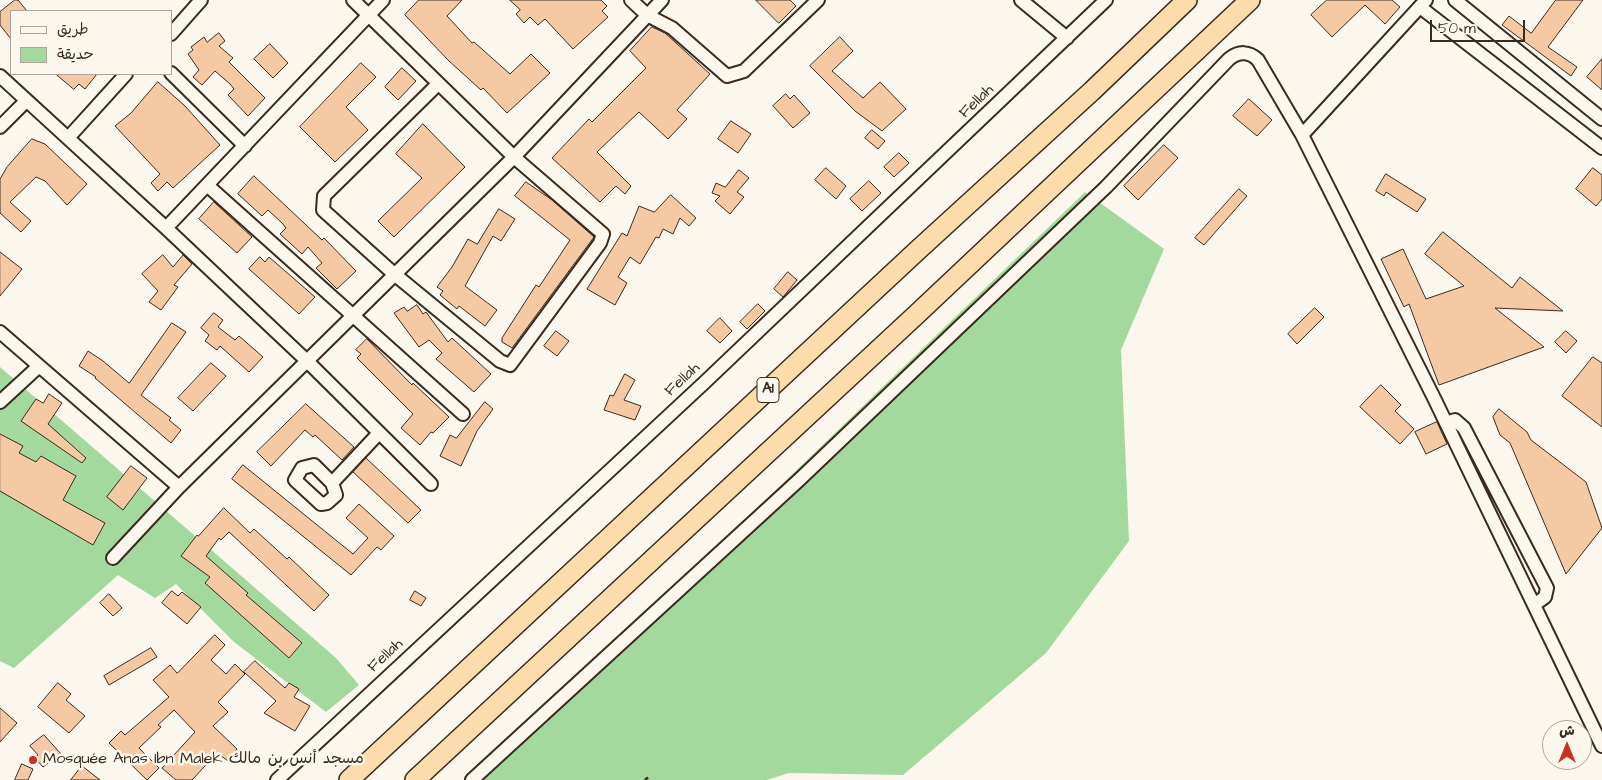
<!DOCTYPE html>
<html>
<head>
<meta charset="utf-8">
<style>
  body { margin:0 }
  #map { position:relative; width:1602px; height:780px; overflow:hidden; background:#fbf7ec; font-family:"Architects Daughter","Playpen Sans Arabic",sans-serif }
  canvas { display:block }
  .legend { position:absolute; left:10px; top:10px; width:162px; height:65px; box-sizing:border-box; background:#fbf7ec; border:1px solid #aea59a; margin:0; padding:6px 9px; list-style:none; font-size:15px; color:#3b2a1e }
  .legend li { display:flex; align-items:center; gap:10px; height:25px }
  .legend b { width:25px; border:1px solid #aea59a }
  .north { position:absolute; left:1542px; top:720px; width:50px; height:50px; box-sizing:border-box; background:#fbf7ec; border:1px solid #aea59a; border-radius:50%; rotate:0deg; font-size:14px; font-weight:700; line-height:20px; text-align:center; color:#3b2a1e }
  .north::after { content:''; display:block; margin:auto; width:18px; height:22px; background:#c8321e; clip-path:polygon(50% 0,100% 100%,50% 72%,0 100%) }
  .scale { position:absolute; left:1430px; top:20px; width:95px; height:22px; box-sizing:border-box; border:2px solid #3b2a1e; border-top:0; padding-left:6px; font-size:15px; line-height:18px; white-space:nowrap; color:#3b2a1e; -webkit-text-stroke:4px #fbf7ec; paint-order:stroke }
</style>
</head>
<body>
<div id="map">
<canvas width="1602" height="780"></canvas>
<ul class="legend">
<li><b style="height:6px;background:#fbf7ec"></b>طريق</li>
<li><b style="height:14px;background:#a3d99d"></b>حديقة</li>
</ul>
<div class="north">ش</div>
<div class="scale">50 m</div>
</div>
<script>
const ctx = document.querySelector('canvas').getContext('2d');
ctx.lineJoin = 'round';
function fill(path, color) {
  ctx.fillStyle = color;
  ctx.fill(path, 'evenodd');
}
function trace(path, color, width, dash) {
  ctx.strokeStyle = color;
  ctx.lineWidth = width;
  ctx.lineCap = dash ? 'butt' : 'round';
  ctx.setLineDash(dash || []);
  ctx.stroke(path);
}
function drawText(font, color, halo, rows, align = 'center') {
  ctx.font = font + ' "Architects Daughter","Playpen Sans Arabic",sans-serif';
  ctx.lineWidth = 5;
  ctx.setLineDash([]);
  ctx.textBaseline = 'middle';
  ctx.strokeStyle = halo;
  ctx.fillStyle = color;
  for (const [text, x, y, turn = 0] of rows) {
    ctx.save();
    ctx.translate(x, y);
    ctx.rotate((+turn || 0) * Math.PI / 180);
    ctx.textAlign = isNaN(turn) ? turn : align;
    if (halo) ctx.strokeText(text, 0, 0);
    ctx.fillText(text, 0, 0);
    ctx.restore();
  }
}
fill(new Path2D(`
  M1085,192l79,57 -43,101 8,191 -83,112 -143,122 -114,-2 -22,7h-292z
  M0,367l336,291 23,27 -33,27 -92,-70 -58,-58 -21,14 -37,-23 -104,93 -14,-7z`), '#a3d99d');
const building = new Path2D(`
  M15,0h3l9,11h-16v28l-11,-14v-13z
  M419,0h43l-15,16 25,27 2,-1 36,32 21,-20 19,19 -43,40 -24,-25 -2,2 -32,-29 -44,-46z
  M510,0h91l6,6 -5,5 6,6 -35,32 -28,-30 -7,6 -8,-8 -6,6 -8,-9 4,-4z
  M756,0h34l6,6 -17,17z
  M1327,0h65l8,7 -15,17 -20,-19 -33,32 -21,-22z
  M1556,0h27l-35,47 29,20 -6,9 -69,-51 7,-9 22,17z
  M652,27l13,6 45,41 -33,36 10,9 -19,20 -29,-27 -42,40 34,34 -6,8 -9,-8 -16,16 -48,-44 37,-39 3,3 54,-54 -16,-17z
  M219,33l6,8 -6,5 14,12 -4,4 36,36 -17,18 -20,-21 6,-6 -4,-5 -15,-13 -13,14 -9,-8 6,-7 -11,-16 5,-4 -2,-3 13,-10 3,5z
  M840,37l13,14 -21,20 31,27 17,-16 26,27 -24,22 -27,-20 -45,-45z
  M270,44l18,19 -15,15 -19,-19z
  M1602,59v31l-15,-13z
  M361,63l15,14 -30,30 22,23 -33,32 -35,-35z
  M402,68l14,13 -18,19 -13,-13z
  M56,74h41l-12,15 -6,-5 -5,5z
  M158,82l27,24 35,39 -47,43 -6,-6 -9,9 -7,-8 9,-9 -45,-48 16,-13z
  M786,94l4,5 4,-4 16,18 -17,15 -20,-22z
  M1249,99l23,21 -15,16 -24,-20z
  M731,121l20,13 -13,19 -20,-14z
  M423,124l42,43 -71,70 -16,-16 44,-43 -26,-24z
  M872,130l13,11 -7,8 -13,-11z
  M32,139l13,5 42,40 -20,21 -22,-24 -9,-4 -26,25 21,19 -10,11 -21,-19v-34l7,-12z
  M1164,145l14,13 -40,42 -14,-14z
  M899,153l10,10 -15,14 -10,-10z
  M826,168l20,18 -10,13 -21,-19z
  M1593,168l9,7v24l-6,7 -20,-17z
  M739,170l10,8 -12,14 7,5 -14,17 -15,-13 5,-5 -8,-3 4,-10 9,4z
  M1386,174l40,25 -9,13 -31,-20 -2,4 -8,-5z
  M254,176l68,64 2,-2 32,33 -19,18 -21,-21 6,-5 -14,-16 -6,7 -22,-20 6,-6 -4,-5 -14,-13 -6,6 -24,-22z
  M869,181l12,12 -19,18 -12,-12z
  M526,182l26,18 42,37 -82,111 -10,-6v-4l34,-53 3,2 31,-47 -55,-44z
  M1239,189l8,7 -43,49 -9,-7z
  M671,195l25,23 -7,8 -9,-8 -7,16 -10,-5 -4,9 -3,-1 -16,27 -10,-7 -12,20 9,6 -12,22 -28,-16 35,-56 5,3 12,-30 15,6z
  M214,202l38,35 -15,16 -38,-34z
  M499,209l16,10 -14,22 -8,-5 -28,50 32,24 -12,16 -26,-20 -2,3 -17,-14 3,-4 -6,-4 15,-20 16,-28 9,5z
  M1443,232l69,56 8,-11 43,34 -68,-3 49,39 -105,38 -30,-81 -5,3 -23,-48 22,-10 23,50 38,-13 -39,-32z
  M0,252l22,17 -22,27z
  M163,255l10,12 10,-12 9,9 -18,21 4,2 -17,23 -12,-8 9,-11 -16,-17z
  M260,257l5,5 4,-5 46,40 -16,17 -50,-45z
  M788,272l9,8 -14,17 -9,-8z
  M758,304l7,7 -18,18 -7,-7z
  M417,305l6,9 3,-2 22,30 4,-4 39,36 -17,18 -38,-33 6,-6 -13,-13 -10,7 -25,-34 10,-6 3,4z
  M1315,308l9,9 -27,27 -9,-10z
  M214,313l9,7 -5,7 17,13 4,-4 24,21 -14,15 -29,-26 -3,4 -12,-9 4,-6 -8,-7z
  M720,318l12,13 -12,12 -13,-12z
  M172,323l14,9 -45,63 30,23 -2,2 12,10 -10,13 -76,-65 1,-1 -17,-11 9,-15 15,10 26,22z
  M556,331l13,10 -12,15 -13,-10z
  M1566,331l11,10 -11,12 -11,-11z
  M367,339l45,46 1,-2 36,34 -16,16 -2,-1 -11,13 -19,-17 12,-14 -56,-56 4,-4 -5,-4z
  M1593,357l9,6v64l-40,-31z
  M211,363l15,13 -33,35 -15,-13z
  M625,374l10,6 -11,20 17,6 -6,14 -31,-10 6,-15 3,1z
  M1381,385l20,20 -6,6 19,18 -14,15 -40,-37z
  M49,394l13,9 -14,21 38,34 -4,5 -61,-42 15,-22 7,4z
  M485,402l8,7 -16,22 -16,35 -21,-10 10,-21 6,3z
  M306,404l48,43 -12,13 -27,-25 -2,2 -8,-7 -34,36 -14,-14z
  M1499,409l28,23 4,8 55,42 16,46 -36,46 -56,-131 -10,-8 -7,-18z
  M1437,422l10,22 -21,10 -11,-22z
  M0,434l23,12 -4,7 17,9 5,-6 35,20 -13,24 42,23 -12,22 -93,-54z
  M366,458l55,52 -13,13 -55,-51z
  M243,465l110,89 15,-16 -22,-20 13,-14 35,32 -13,14 -4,-3 -26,28 -119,-96z
  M131,466l16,12 -24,32 -16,-13z
  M224,508l26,25 4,-4 33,30 2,-2 40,38 -15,16 -85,-79 -8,8 -2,-2 -13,18 42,37 -2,2 56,48 -13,15 -84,-75 5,-6 -29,-21 16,-21 1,1z
  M172,591l6,5 4,-4 19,15 -14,17 -25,-21z
  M415,591l11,7 -5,8 -11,-6z
  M109,594l13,14 -9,8 -13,-13z
  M215,635l10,10 -14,15 15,14 9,-10 10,10 -27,28 10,10 -15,14 24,23 -9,12 -11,-8 -25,27h-16l-14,-12 33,-36 -21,-22 -16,15 3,2 -22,21 20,20 -12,12 -38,-37 12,-12 4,4 44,-38 -16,-17 17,-15 7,8z
  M151,648l6,9 -48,28 -5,-9z
  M255,661l30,27 4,-5 10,6 -5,8 16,9 -15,25 -31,-18 12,-12 -32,-29z
  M58,683l13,11 -5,6 19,16 -16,17 -31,-26z
  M0,708l17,15 -17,19z
  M44,735l17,19 -18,13 -8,-9 3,-3 -8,-9z
  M22,764l11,5 -5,11h-13z
  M82,766l18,14h-29z`);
fill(building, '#f6c9a5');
trace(building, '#3b2a1e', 1);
const minor = new Path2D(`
  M353,0l161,157 89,77 -3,9 -90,122 -10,-4 -107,-88 -70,-63 1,-14 114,-112
  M631,0l16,15 25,13 55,48 17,-5 74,-71
  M1021,0l46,38
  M1455,0l147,119
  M1420,7l182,141
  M171,34l30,-34
  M171,73l74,73
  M0,76l166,152 141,133 124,123
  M0,127l26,-26
  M1302,135l124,-135
  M68,138l58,-64
  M207,185l256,229
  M166,228l217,-228
  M0,332l179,155
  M0,402l38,-35
  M1446,423l9,-3 9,8 83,160 -2,9 -11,8
  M332,483l4,12 -9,8 -6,1 -26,-24 7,-12 12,-3 18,18 47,-50
  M113,558l66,-71 335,-330 148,-157
  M277,780l428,-398 401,-382
  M472,780l327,-300 307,-293 123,-128c10,-8 20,-8 29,1l44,75 132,263 168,348`);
const highway = new Path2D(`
  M349,780l570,-531 173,-158 95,-91
  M415,780l502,-466 333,-314`);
trace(minor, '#3b2a1e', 16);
trace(highway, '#3b2a1e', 22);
trace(new Path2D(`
  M645,780l6,-5`), '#3b2a1e', 2.5, [4, 4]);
trace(minor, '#fbf7ec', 12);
trace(highway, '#fcdcac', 19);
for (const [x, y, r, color] of [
  [33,760,5,"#c8321e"]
]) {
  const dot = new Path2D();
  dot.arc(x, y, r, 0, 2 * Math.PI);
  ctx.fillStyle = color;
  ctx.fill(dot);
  trace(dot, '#fbf7ec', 2);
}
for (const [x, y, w] of [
  [768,390,22]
]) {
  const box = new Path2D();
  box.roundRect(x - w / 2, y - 12.5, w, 25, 4);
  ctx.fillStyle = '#fbf7ec';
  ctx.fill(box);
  trace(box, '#3b2a1e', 1);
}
drawText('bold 15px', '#3b2a1e', null, [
  ["A1",768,390]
]);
drawText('16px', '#3b2a1e', '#fbf7ec', [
  ["Fellah",977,102,-44],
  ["Fellah",683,380,-43],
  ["Fellah",386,656,-43]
]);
drawText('16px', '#3b2a1e', '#fbf7ec', [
  ["Mosquée Anas Ibn Malek مسجد أنس بن مالك",43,760]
], 'left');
</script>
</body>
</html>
